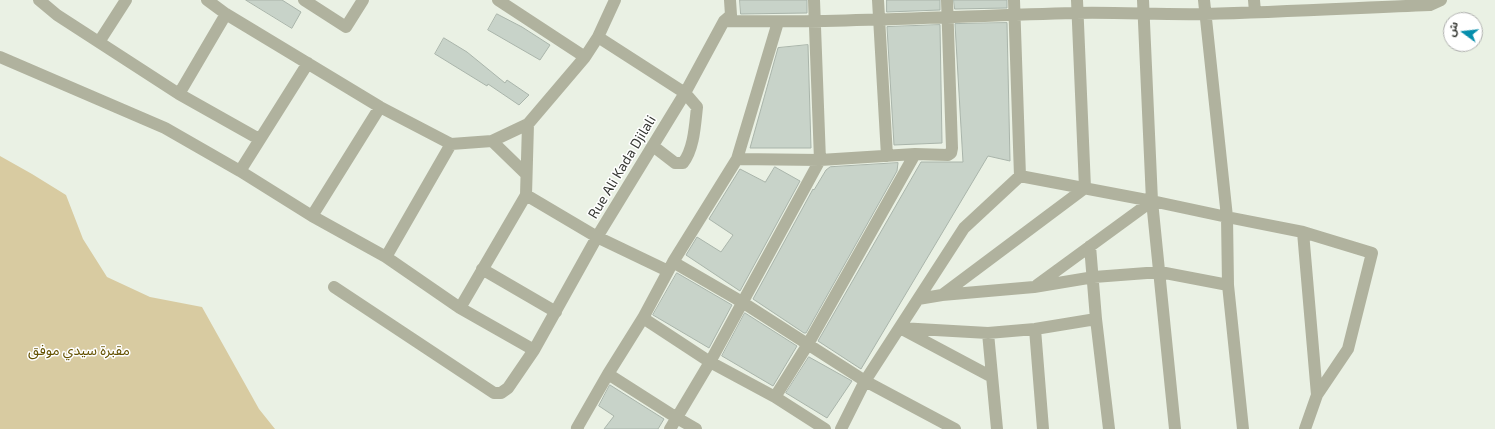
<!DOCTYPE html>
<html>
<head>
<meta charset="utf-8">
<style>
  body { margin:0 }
  #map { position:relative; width:1495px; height:429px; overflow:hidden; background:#eaf1e4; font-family:"Exo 2","Noto Sans Arabic",sans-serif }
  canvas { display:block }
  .north { position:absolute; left:1443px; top:12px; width:40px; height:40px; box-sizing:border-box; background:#fff; border:1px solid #afb0ae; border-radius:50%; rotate:285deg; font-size:11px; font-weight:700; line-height:16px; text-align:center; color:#373934 }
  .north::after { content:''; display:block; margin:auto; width:14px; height:18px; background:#068eac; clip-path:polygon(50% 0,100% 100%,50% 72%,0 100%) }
</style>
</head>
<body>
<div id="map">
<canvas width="1495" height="429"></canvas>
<div class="north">ش</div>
</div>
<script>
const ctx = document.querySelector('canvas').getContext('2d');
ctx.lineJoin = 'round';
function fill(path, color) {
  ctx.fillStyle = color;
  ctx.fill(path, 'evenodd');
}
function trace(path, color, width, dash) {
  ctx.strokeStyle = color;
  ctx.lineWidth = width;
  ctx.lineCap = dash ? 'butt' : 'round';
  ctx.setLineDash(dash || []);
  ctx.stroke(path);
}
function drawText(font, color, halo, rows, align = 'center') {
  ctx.font = font + ' "Exo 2","Noto Sans Arabic",sans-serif';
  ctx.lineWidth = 3;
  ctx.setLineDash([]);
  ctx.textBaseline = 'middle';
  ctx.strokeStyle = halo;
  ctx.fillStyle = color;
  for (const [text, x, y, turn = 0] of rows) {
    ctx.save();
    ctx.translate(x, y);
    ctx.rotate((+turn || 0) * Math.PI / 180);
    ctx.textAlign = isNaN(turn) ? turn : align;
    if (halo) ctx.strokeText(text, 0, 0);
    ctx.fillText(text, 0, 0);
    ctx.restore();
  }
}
fill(new Path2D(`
  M0,156l32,18 34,21 17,44 24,38 43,20 52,10 57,102 16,20h-275z`), '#d8cba1');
const building = new Path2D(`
  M246,0h36l19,12 -9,16z
  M740,0h67v13l-66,1z
  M887,0h53v10l-53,2z
  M954,0h53v8l-52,1z
  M497,14l25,13 28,18 -10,15 -52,-30z
  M1007,23l3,138 -22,-5 -127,213 -43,-28 103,-179h42l-8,-138z
  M940,25l2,118 -48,2 -7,-118z
  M444,38l23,14 38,31 2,-3 22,15 -10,10 -31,-21 -1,2 -52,-32z
  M808,45l3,103h-61l28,-100z
  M898,163l-1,8 -91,162h-2l-51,-34 60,-110 1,1 12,-20 4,-3z
  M775,167l25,14 -60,110 -54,-36 11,-18 24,15 12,-17 -24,-16 31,-50 25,13z
  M677,273l55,32 -23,43 -56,-33z
  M745,313l52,33 -24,40 -51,-30z
  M809,357l43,24 -25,37 -41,-25z
  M610,385l54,34 -6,10h-54l10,-13 -15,-10z`);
fill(building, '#c8d3c9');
trace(building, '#a9b4aa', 1);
trace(new Path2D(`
  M39,0l18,15 122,79
  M207,0l19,14 154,93 71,37 41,-3 36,-17 57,-67 13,-20 17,-37
  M304,0l42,27 17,-27
  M498,0l87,57
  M878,0l9,156
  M1143,0l9,201 23,228
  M1204,0l23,217 1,68 15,144
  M1254,0l1,12
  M226,14l-47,80 80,45
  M724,21c117,2 234,-5 351,-8 44,-1 88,2 131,1 75,-2 149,-6 224,-9l11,-5
  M598,37l87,56 12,14c-2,18 -3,42 -14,56h-8l-22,-17
  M99,42l27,-42
  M0,57l165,71 75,43 72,45 74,41 74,51 74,42
  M492,141l34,33
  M737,159l83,1 95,-6 33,1 3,-2 1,-5 -5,-148
  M240,171l68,-108
  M1020,176l132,25 75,16 76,15 69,21 -24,96 -31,46 -12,34
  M526,195l71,42 71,34
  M312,216l68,-109
  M1303,232l14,163
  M1090,246l6,73 13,110
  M386,257l65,-113
  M673,262l69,40 123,79 90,48
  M482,269l74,43
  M1037,285l115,-84
  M334,287l160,106h7l7,-5 26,-38 63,-113 88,-144 39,-72 7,-6 -1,-15
  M942,295l143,-107 -8,-188
  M918,299l24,-4 92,-8 60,-10 66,-5 68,13
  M460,308l66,-113 2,-71
  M643,318l67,44 65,35 50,32
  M1035,329l8,100
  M988,333l9,96
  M608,374l69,44 19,11
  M992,377l-92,-49 88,5 47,-4 61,-10
  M775,397l33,-53 107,-190
  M578,429l-1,-1 31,-54 35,-56 30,-56 64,-103 41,-137
  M670,429l40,-67 110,-202 -6,-160
  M841,429l24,-48 99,-153 56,-52 -6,-176`), '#b0b29e', 12);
drawText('14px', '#373934', '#fff', [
  ["Rue Ali Kada Djilali",622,167,-59]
]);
drawText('14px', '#645100', '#fff', [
  ["مقبرة سيدي موفق",79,350]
]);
</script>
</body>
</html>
